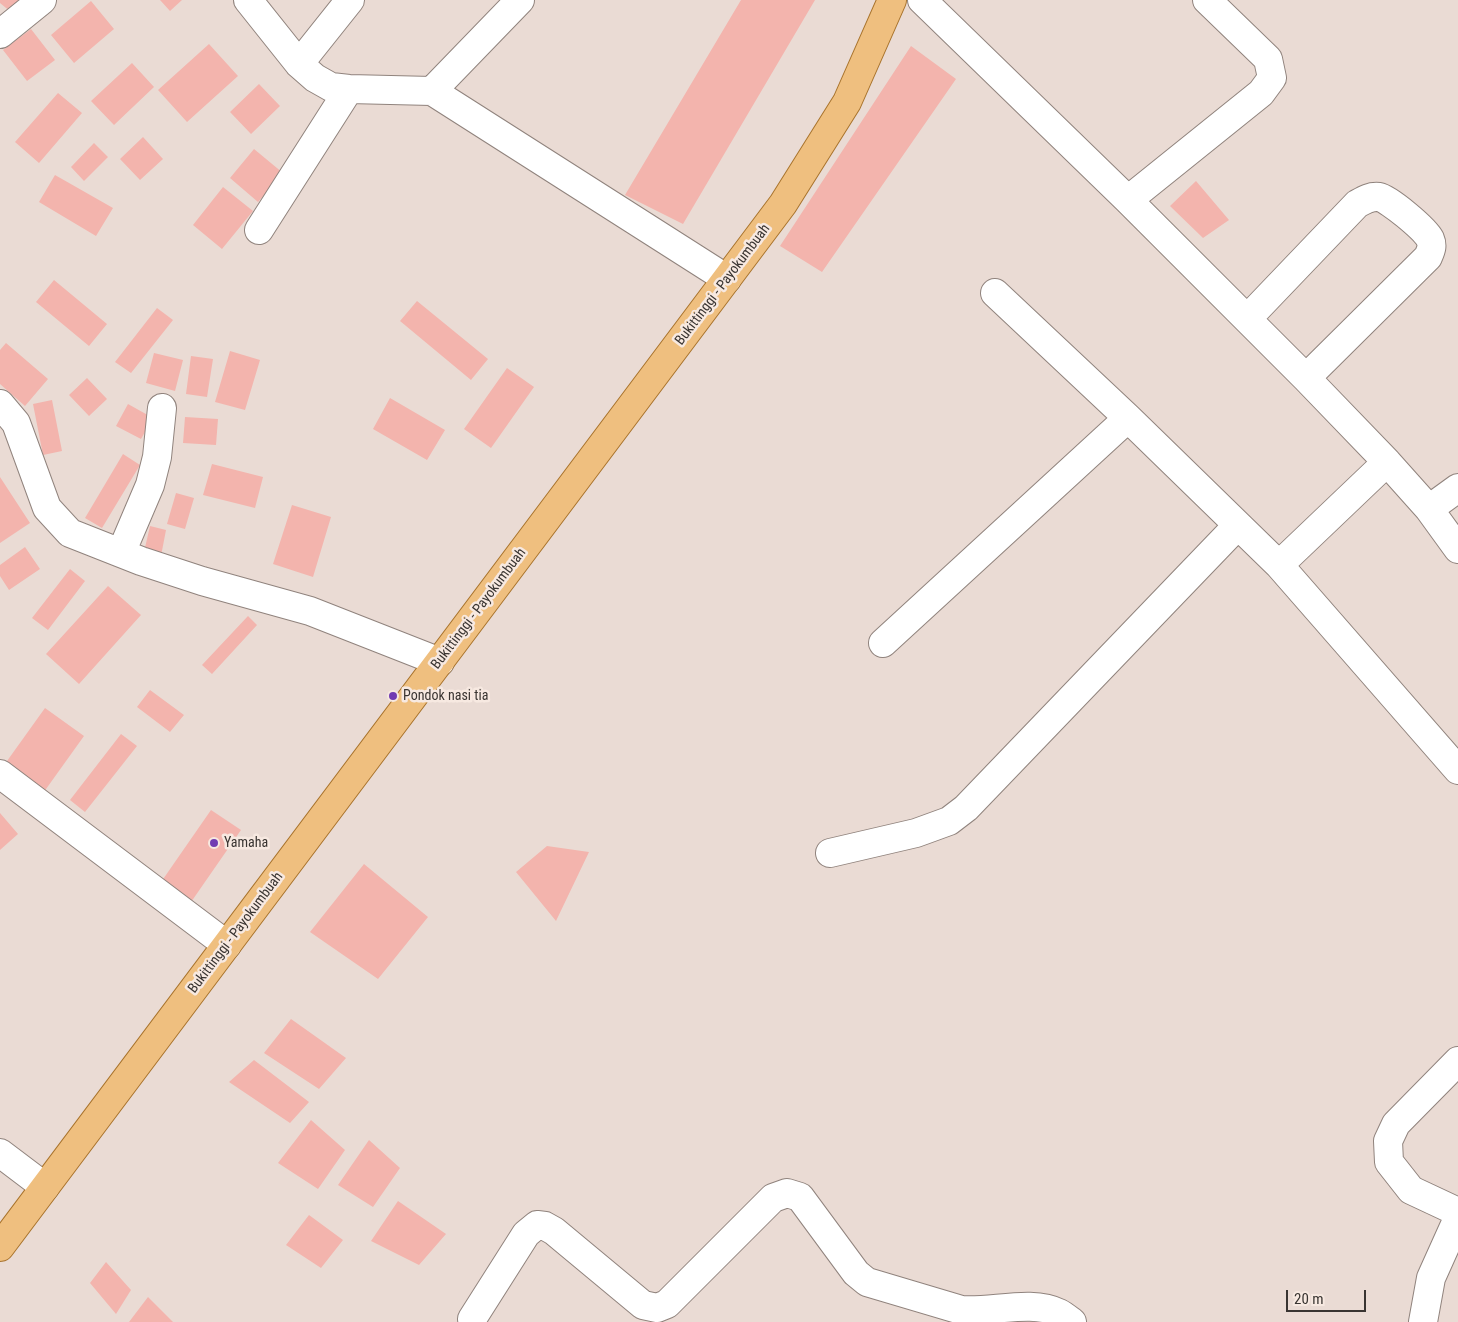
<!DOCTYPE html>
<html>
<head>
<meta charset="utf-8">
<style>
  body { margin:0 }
  #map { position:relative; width:1458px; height:1322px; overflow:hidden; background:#eadbd4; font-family:"Roboto Condensed",sans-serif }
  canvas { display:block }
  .scale { position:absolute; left:1286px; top:1290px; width:80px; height:22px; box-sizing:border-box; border:2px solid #393431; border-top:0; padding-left:6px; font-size:15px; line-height:18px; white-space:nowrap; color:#393431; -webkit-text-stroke:4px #f7e9e1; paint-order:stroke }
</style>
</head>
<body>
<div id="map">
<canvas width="1458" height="1322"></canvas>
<div class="scale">20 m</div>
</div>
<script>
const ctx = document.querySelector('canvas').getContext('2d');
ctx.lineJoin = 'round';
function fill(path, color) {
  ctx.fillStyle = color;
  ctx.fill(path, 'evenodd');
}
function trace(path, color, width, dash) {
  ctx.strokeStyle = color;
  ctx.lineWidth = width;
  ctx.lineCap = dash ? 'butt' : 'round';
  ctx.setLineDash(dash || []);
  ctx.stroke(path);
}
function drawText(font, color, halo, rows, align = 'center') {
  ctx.font = font + ' "Roboto Condensed",sans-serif';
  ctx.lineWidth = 5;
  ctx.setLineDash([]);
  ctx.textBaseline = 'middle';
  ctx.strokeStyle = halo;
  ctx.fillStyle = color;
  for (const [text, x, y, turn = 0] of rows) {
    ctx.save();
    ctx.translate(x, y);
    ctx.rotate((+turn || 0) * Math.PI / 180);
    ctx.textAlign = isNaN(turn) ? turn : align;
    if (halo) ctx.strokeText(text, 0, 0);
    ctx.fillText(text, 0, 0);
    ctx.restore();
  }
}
fill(new Path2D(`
  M0,0h25l-8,17 -17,-14z
  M160,0h22l-12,11z
  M741,0h74l-132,224 -58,-29z
  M91,1l23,28 -40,34 -23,-28z
  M31,29l24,31 -28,21 -24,-31z
  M209,44l29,32 -51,46 -29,-32z
  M911,46l45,33 -134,193 -42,-26z
  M132,63l22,24 -40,38 -23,-24z
  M259,84l21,22 -29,28 -21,-22z
  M58,93l24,20 -43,50 -24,-21z
  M143,137l20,22 -23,21 -20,-21z
  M94,143l14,14 -24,24 -13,-14z
  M254,149l29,24 -25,29 -28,-24z
  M55,175l58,33 -17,28 -57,-34z
  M1196,181l33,39 -26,18 -33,-32z
  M223,187l30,24 -31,38 -29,-24z
  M54,280l53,44 -18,22 -53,-44z
  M417,301l71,58 -17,21 -71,-59z
  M157,308l16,12 -42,53 -16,-11z
  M6,343l42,36 -23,27 -25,-22v-34z
  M230,351l30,9 -15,50 -30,-8z
  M154,353l29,7 -8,31 -29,-8z
  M191,356l22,3 -6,38 -21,-3z
  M507,368l27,19 -43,61 -27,-19z
  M87,378l20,21 -18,17 -20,-21z
  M390,398l55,32 -18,30 -54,-31z
  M52,400l10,51 -19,4 -10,-51z
  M128,404l25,14 -12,21 -25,-13z
  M185,417l33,2 -2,26 -33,-2z
  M123,454l17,11 -38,63 -17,-10z
  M212,464l51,13 -8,31 -52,-13z
  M0,477l30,46 -30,20z
  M176,493l18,5 -9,31 -18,-5z
  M292,505l39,12 -18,60 -40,-13z
  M150,526l16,4 -5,26 -17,-4z
  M25,547l15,22 -31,21 -9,-14v-11z
  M70,569l15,12 -37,49 -16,-12z
  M108,586l33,29 -62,69 -33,-30z
  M248,616l9,9 -45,49 -10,-9z
  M150,690l34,25 -14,17 -33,-25z
  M45,708l39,28 -43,60 -39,-28z
  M121,734l16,12 -52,66 -15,-12z
  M211,810l30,20 -52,75 -30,-20z
  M0,813l18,21 -18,16z
  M547,846l42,6 -33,69 -40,-49z
  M364,864l64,53 -50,62 -68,-47z
  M291,1019l55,39 -27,31 -55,-36z
  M254,1060l55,42 -19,21 -61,-41z
  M311,1120l34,30 -27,39 -40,-26z
  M369,1140l31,28 -27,39 -35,-22z
  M398,1201l48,33 -27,31 -48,-24z
  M309,1215l34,25 -22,28 -35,-23z
  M106,1262l25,28 -15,24 -26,-31z
  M148,1297l25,25h-44z`), '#f3b4ad');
const minor = new Path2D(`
  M248,0l51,64 16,14 16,9 18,2 83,2 295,188
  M922,0l206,200 178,178 81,84 42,47 29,40
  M0,34l42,-34
  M299,64l51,-64
  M432,91l88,-91
  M1128,200l133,-107 11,-15 -4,-19 -61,-59
  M259,230l90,-141
  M995,293l133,125 151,147 179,205
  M1247,319l110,-115c7,-4 13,-8 22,-7 10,2 46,32 51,42 3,7 1,11 -2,18l-122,121
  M0,404l16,19 31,85 23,25 71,28 61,20 108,30 130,51
  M1429,509l29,-21
  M121,553l29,-68 7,-28 5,-49
  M1279,565l108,-103
  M883,643l245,-225
  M0,774l227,171
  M830,853l86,-20 33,-12 17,-13 272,-283
  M1458,1061l-62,63 -8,17 1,21 22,28 47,22
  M0,1153l45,34
  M472,1319l54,-85 11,-9 8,1 9,5 89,74 14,3 10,-4 106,-106 14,-5 13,4 56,76 11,9 94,28c29,3 71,-11 98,3 4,2 9,6 13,9
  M1423,1322l8,-44 27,-60`);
const primary = new Path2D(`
  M0,1247l783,-1043 64,-102 45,-102`);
trace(minor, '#90837d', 30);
trace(primary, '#a8732c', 30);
trace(minor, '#fff', 28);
trace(primary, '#efbf7f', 28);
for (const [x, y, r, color] of [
  [393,696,5,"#713cb2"],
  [214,843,5,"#713cb2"]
]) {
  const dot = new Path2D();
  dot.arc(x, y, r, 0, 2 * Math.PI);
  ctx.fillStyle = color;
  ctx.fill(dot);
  trace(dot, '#f7e9e1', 2);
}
drawText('14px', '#393431', '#f7e9e1', [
  ["Bukittinggi - Payokumbuah",723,285,-53],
  ["Bukittinggi - Payokumbuah",479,609,-53],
  ["Bukittinggi - Payokumbuah",236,933,-53]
]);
drawText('14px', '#393431', '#f7e9e1', [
  ["Pondok nasi tia",403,696],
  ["Yamaha",224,843]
], 'left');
</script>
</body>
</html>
